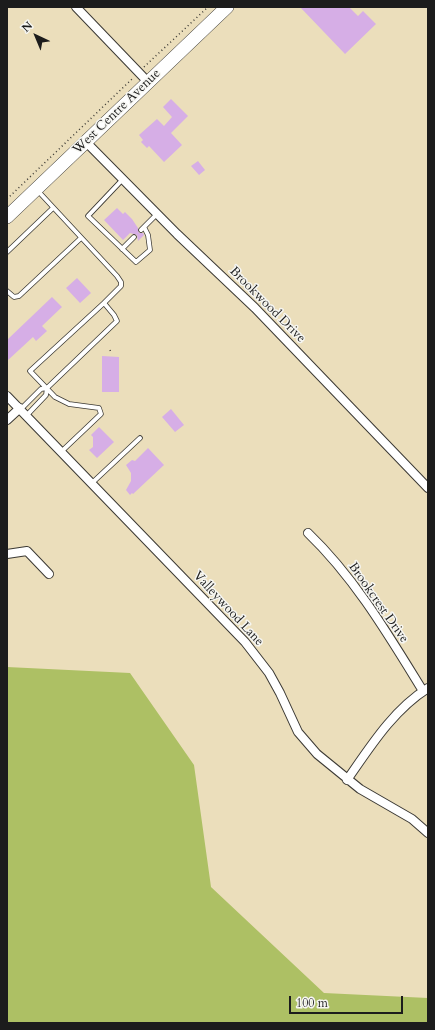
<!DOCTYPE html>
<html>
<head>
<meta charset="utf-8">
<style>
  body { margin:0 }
  #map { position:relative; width:435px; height:1030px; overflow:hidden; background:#ebdebb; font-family:Cardo,serif }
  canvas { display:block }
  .frame { position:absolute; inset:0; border:8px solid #1c1c1c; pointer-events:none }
  .north { position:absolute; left:16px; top:16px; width:40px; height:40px; -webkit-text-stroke:3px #f6f6f2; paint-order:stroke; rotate:316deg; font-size:11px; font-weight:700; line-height:16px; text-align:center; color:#1c1c1c }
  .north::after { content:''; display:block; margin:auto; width:14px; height:18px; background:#1c1c1c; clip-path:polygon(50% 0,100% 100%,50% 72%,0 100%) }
  .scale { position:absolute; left:289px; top:996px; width:114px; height:18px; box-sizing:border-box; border:2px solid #1c1c1c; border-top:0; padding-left:5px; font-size:12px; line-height:14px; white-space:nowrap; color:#1c1c1c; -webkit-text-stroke:3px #f6f6f2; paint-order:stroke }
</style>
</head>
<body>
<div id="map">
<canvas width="435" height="1030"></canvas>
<div class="frame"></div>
<div class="north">N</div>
<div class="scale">100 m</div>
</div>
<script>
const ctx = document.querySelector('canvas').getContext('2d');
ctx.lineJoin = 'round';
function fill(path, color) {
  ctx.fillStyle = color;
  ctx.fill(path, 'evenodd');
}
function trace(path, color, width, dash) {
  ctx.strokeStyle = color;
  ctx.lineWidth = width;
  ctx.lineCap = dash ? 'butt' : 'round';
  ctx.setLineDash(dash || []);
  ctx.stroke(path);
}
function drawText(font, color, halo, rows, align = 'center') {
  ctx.font = font + ' Cardo,serif';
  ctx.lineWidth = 3;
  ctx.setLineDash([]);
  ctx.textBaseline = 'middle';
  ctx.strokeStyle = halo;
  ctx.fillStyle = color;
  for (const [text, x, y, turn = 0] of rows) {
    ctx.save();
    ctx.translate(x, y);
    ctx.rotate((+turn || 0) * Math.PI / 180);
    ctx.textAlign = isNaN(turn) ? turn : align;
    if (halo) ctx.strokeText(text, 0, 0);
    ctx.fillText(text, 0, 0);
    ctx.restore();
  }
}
fill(new Path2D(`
  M7,667l123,6 64,92 17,122 113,106 104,5v25h-421z`), '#adc064');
fill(new Path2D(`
  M300,7h49l9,9 5,-5 13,13 -31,30z
  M171,99l17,17 -17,17 11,12 -18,17 -15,-16 -2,2 -6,-6 2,-2 -4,-5 18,-16 7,7 8,-9 -9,-10z
  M198,161l7,9 -6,5 -8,-9z
  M117,208l6,6 2,-2 7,7 6,9 1,5h4l1,2 -6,6 -1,-6 -7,-2 -7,7 -19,-20z
  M77,278l14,15 -11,10 -14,-15z
  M52,297l10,10 -20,19 5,5 -11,10 -3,-4 -26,24v-21z
  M102,356l17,1v35h-17z
  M171,409l13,16 -9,7 -13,-15z
  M99,427l15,15 -17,16 -8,-8 4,-3v-10l-2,-2z
  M148,448l16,17 -31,29 -1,-1 -2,2 -4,-5 5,-9v-8l-5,-8 6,-5 3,1z`), '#d6aee6');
const service = new Path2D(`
  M123,179l-35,37 48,46 14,-12 -2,-15 -4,-8
  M38,191l79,85 4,6v4l-17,17 10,12 3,6 -70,67
  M141,230l16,-16
  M122,249l12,-12
  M7,252l46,-44
  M7,291l7,6 5,-1 62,-58
  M21,409l20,-20 6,-1 -1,7 -19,20
  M62,451l39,-37 -2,-6 -30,-4 -14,-7 -25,-26 74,-68
  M92,483l48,-45`);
const minor = new Path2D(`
  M76,7l72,75
  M86,142l91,92 78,74 173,180
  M7,396l238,246 24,31 11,20 18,39 19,22 43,35 52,30 16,14
  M7,420l13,-12
  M308,533c47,45 81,103 115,158
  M7,554l20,-3 22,23
  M347,780c23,-33 46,-70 81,-92`);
const primary = new Path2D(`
  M7,217l220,-210`);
trace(service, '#3b3934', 5.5);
trace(minor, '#3b3934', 10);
trace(primary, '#3b3934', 14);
trace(new Path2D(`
  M144,67l64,-60
  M7,199l126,-121
  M110,350l1,2`), '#3b3934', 1.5, [1, 3]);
trace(service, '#fff', 4);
trace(minor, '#fff', 8);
trace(primary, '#fff', 13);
drawText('13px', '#1c1c1c', '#f6f6f2', [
  ["West Centre Avenue",117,112,-44],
  ["Brookwood Drive",267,305,45],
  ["Brookcrest Drive",378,603,55],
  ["Valleywood Lane",228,609,47]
]);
</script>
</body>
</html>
